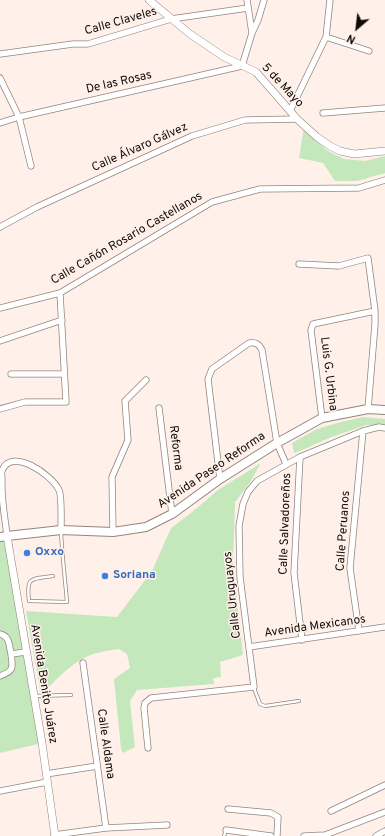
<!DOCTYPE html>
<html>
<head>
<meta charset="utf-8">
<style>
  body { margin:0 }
  #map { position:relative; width:385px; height:836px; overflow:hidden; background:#fff0ea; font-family:Overpass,sans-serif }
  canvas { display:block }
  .north { position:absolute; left:337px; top:8px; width:40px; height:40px; -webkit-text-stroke:3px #fff0ea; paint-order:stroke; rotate:208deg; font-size:11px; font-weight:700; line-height:16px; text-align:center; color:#100b08 }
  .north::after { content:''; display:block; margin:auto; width:14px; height:18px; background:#100b08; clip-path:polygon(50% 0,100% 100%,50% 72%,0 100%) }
</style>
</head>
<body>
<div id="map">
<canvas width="385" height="836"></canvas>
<div class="north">N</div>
</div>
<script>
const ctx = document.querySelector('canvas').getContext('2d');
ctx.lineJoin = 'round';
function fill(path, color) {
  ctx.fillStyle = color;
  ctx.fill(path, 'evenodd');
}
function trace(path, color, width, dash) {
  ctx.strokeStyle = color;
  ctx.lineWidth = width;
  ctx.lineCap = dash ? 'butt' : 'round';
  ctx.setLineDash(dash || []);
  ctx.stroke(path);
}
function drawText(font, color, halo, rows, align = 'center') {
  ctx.font = font + ' Overpass,sans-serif';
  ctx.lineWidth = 3;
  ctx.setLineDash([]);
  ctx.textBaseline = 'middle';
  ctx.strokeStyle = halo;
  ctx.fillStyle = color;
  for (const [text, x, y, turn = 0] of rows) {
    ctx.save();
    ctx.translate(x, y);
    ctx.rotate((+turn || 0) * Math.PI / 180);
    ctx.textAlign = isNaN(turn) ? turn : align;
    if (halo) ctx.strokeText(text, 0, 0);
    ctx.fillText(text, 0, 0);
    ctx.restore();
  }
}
fill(new Path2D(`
  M304,127l22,23 18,9 21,2 20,-5v17l-28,8h-22l-12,-18 -24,-5z
  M363,417l22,2v6h-19l-37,13 -29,13 -6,2 -2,-10 25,-14 24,-7z
  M261,463l-12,21 -14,18 -2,62 10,91 -23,7 1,15 -8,1 1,6 -77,6 -7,11 5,46 -12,6 -2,-4 -7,-70 16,-11 -3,-14 -8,-5c-7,1 -15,2 -22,4 -23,6 -40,26 -56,42l-15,-84 91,6 35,-46 19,-43 20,-15 27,-23z
  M7,536l35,207 -42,10v-216z`), '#c4e8bb');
const service = new Path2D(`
  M53,576c-22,3 -27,0 -24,25l38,1c-2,-24 -5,-47 -6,-71
  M254,688l6,16 5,2 34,-5
  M34,696l37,-1
  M224,836l2,-6`);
const minor = new Path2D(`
  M247,0l5,33
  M326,37l43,14
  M0,54l73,-10h15l83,-25 77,-11
  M0,78l19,39 12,49
  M290,111l36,-74 4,-37
  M323,113l62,-5
  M0,123l19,-6 223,-51 10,-33 6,-13 6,-20
  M0,227l37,-20 155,-71 53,-16 52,-1
  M299,264l40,2 29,-8 7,53v13l-7,85
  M0,308l60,-15 152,-91 48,-13 99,-1 26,-8
  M0,341l62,-21
  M11,374h53
  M159,408l13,106
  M0,409l25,-7h41l-6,-109
  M322,418l-11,-88 2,-6 62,-13
  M300,457l-6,116 8,67
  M220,479l-12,-100 4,-10 37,-26c7,-1 10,1 13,7l15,93 9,21
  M113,532l-1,-55 16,-37 -3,-39 21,-21
  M7,536c-2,-19 -6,-37 -5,-56 0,-3 -1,-7 0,-9 9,-25 50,4 57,19 3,6 2,31 2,40
  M359,631l-9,-63 13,-137
  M0,634c10,2 9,12 11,20
  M249,647l136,-20
  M83,663l23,165
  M0,676c14,-5 13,-8 11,-22l15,-2
  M148,748l-4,-40 1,-5 6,-5 103,-11 -14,-110 -1,-51 4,-22 5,-12 9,-11 43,-24 63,-26 16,-4 6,1
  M46,774l51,-8
  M0,791l47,-9
  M228,809l43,4 7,4 -1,19
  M331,811l54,-26
  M226,830l45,6
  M54,835l52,-7 61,-3
  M304,836l21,-1 60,-23
  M376,836l9,-5`);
const tertiary = new Path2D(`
  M149,0l41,34 34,23 32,15 41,47 20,18 13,9 10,5 14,3 31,-3
  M7,536l35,207 13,93`);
const secondary = new Path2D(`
  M0,537l7,-1 54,-6 52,2 33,-5 26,-13 48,-35 57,-36 45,-25 46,-9 17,1`);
trace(service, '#94847d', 4);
trace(minor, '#94847d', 7);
trace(tertiary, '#94847d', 8);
trace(secondary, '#94847d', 10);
trace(service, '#fff', 2.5);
trace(minor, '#fff', 5.5);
trace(tertiary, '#fff', 7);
trace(secondary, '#fff', 8);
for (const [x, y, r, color] of [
  [27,553,4,"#3f7fe0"],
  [105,576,4,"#3f7fe0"]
]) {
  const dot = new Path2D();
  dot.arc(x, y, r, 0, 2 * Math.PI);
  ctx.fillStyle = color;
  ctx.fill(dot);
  trace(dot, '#fff0ea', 1.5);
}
drawText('12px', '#100b08', '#fff0ea', [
  ["Calle Claveles",121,22,-16],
  ["De las Rosas",119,83,-13],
  ["5 de Mayo",282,86,47],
  ["Calle Álvaro Gálvez",140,148,-24],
  ["Calle Cañón Rosario Castellanos",127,239,-30],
  ["Luis G. Urbina",328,374,83],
  ["Reforma",175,448,83],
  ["Avenida Paseo Reforma",212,471,-34],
  ["Calle Salvadoreños",286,524,-88],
  ["Calle Peruanos",344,531,-86],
  ["Calle Uruguayos",233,595,-96],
  ["Avenida Mexicanos",315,627,-8],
  ["Avenida Benito Juárez",43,684,81],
  ["Calle Aldama",105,744,82]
]);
drawText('bold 12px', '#366cbe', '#fff0ea', [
  ["Oxxo",35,553],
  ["Soriana",113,576]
], 'left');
</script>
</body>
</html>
